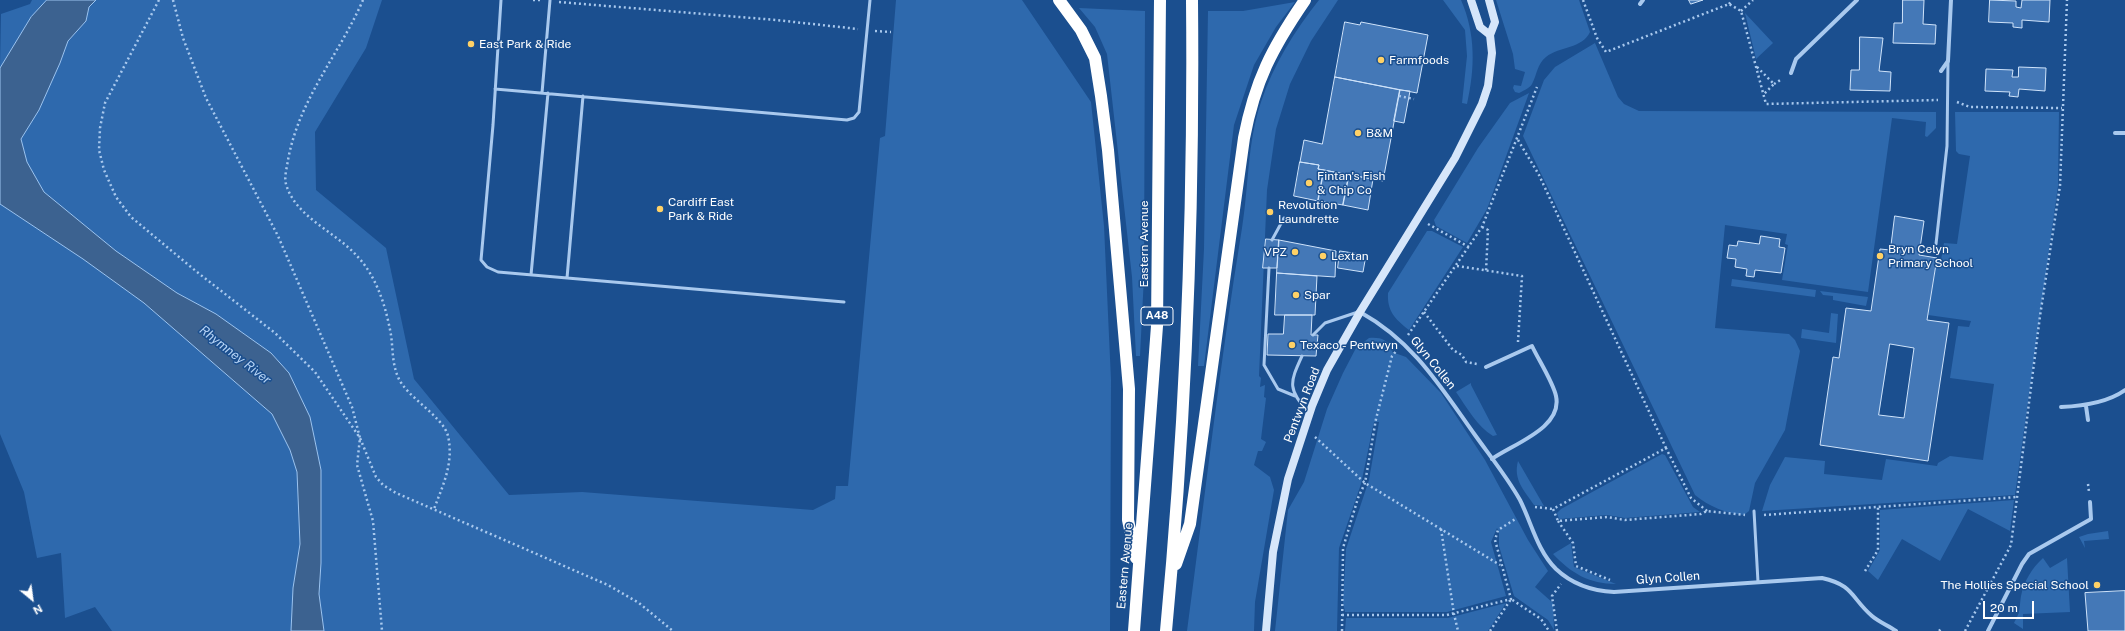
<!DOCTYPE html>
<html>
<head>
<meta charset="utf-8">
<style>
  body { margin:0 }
  #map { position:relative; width:2125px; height:631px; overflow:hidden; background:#1b4f8f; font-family:"Public Sans",sans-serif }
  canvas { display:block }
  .north { position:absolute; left:12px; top:579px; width:40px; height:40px; -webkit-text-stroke:3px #1b4f8f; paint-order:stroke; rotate:151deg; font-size:11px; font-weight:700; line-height:16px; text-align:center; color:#fff }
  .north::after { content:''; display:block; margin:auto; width:14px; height:18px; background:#fff; clip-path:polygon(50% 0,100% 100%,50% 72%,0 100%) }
  .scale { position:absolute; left:1983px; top:601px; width:51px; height:18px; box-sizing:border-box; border:2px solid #fff; border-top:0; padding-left:5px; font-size:12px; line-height:14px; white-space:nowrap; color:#fff; -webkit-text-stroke:3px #1b4f8f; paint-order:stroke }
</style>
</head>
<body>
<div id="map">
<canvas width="2125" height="631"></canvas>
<div class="north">N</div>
<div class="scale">20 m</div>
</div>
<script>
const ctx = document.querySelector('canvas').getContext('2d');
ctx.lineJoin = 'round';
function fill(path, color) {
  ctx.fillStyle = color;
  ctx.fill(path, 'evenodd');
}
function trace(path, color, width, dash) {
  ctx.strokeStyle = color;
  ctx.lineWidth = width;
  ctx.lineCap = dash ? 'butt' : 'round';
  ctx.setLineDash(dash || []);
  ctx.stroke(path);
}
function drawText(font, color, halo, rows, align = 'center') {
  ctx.font = font + ' "Public Sans",sans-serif';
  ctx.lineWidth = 3;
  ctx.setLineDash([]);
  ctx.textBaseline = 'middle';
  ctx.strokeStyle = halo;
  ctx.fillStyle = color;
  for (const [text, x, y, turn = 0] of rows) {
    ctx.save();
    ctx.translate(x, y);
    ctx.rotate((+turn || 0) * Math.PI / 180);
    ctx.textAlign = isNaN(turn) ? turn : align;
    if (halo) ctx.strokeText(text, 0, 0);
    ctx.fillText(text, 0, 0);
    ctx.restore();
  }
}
fill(new Path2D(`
  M32,0h15l-16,17 -31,51 1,-54 29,-10z
  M96,0h286l-16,48 -51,84 1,58 70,58 28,131 95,116 73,-3 231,18 22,-11 1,-13h12l32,-348 5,-2 11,-136h126l69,102 13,124 7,154 -1,251h-786l-5,-37 2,-31v-93l-11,-53 -21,-44 -18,-20 -55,-39 -39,-21 -61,-42 -72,-59 -17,-30 -6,-23 18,-29 21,-47 8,-22 18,-20 3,-14z
  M1319,0h19l-27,41 -21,43 -14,45 -9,61 -8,186 2,2 -1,9 5,-2 -1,12 2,1 -5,41 5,3 -4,9h-4l-4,14 16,12 4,13 -19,112 -1,29h-67c18,-134 33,-269 55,-403 7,-43 5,-84 19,-126 12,-37 34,-72 58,-102z
  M1443,0h18c15,34 14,69 6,104l-5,-1 5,-47 -2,-26z
  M1496,0h83l11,32c-8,17 -30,14 -44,25 -9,7 -9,18 -14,27 -2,4 -9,7 -13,9l-4,-1 -2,-4 1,-3 7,1 4,-14 -10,-3 -2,-15z
  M1295,2l-19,25 -22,38 -20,60 -30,241h-6l6,-117 4,-238h35z
  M1079,8l66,3 -1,265 -4,80h-4l-4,-79 -25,-223 -12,-27z
  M1745,13l28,30 -17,16z
  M1595,43l23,54 6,7 15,7 297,1v16l-9,9 -2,-1 1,-14 -34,-4 -24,174 -86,-12 6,-35 -3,-1 2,-10 -62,-9 -10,103 74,6 6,6 5,11 -15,79 -30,53 -6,28 -5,4c-19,-2 -34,-8 -49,-20l-172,-359 21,-56 11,-13z
  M1529,93l-42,116 -20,34 -31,-17 -2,-6 44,-72 32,-45z
  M1955,112h104l-1,74 -43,309 -253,16 8,-26 15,-28 40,4 -1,13 58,6 4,-21 51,7 1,-3 12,-7 33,4 11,-76 -44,-6 8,-52 11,1 2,-6 -43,-6 9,-55h4l3,-17 13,1 13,-88 -11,-2 -3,-3z
  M0,204l83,55 61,44 128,111 18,36 7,22 3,72 -7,44 -2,43h-179l-17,-24 -30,11 -4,-65 -24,5 -13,-66 -24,-58z
  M1427,231h5l31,16 -54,83c-14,-11 -22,-19 -21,-37z
  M1732,279l84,11 -1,7 -84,-11z
  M1820,291l48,6 -2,9 -33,-6v-4l-10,-1z
  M1831,313l7,1 -2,29 -35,-5 1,-9 27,4z
  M1369,338c12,-1 17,2 25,10l-2,4 14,5 35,36 44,67 43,80 20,31 -13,16 18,16 1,27 -6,-10 -34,-24 -15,-50v-14l-2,-4 -6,14 15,54 -59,16h-102l-2,-10 3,-53 23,-69 10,-58h-5l-13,62 -22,64 -2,83h-62l13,-121 16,-28 23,-73 16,-36 13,-25z
  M1471,383v2l26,50 -4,1c-16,-10 -26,-28 -37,-44z
  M1662,454l3,1 28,52 7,5 -75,6 -18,-3 -48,4 -2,-6 4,-4z
  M1518,461l26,45 -10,-1c-10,-15 -21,-25 -16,-44z
  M2014,500l-4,31 -42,-22 -28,52 -38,-22 -24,41 -10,-9 12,-21v-40z
  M2108,531l1,8 -25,2 1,7 -6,-11 9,-3z
  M1571,543l3,24 42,17c-27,0 -45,-11 -63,-30z
  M2043,558l7,10 17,-10 3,54 -47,2v15l-9,-6c7,-12 5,-14 7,-27 3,-15 11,-28 22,-38z
  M1506,603l-18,28h-143l1,-13h102z`), '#2e69ad');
const water = new Path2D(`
  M47,0h49l-7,7 -3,14 -18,20 -8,22 -21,47 -18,29 6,23 17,30 72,59 61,42 39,21 55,39 18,20 21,44 11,53v93l-2,31 5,37h-33l2,-43 7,-44 -3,-72 -7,-22 -18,-36 -128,-111 -61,-44 -83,-55v-136l31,-51z`);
fill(water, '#3c6290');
trace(water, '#9cc4f0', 1);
const building = new Path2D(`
  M1689,0h14l-12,4z
  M1903,0h21l-1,24 13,1 -1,19 -42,-1 1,-20h8z
  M1990,0l26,1v6l5,1 1,-8h28l-1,22 -27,-2v8l-9,-1v-4l-24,-1z
  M1345,22l15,3 1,-3 67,13 -11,58 -82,-16z
  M1860,37l23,1 -4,33 12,1 -1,19 -40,-1 1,-20h8z
  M2019,67l27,1 -1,23 -26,-2 -1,8 -9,-1 1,-4 -25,-1 1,-22 27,1 -1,7h6z
  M1335,77l65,13 -17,91 -65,-12 1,-4 -19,-3 4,-22 18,4z
  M1400,90l10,1 -6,32 -10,-2z
  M1300,162l19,3 -1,4 6,1 -6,31 -24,-5z
  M1324,170l25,5 -6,30 -25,-4z
  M1349,175l24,4 -5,31 -25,-5z
  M1895,216l29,5 -5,34 18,3 -10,62 22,3 -21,138 -108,-16 13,-88 6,1 7,-50 25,3 9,-62 10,1zM1890,344l24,4 -10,70 -25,-3z
  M1761,236l19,3 -1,8 6,1 -4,25 -26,-3 -1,7 -8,-1 1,-7 -12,-2 1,-8 -9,-1 2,-13 8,1 1,-5 21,3z
  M1266,239l13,1 -2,28h-14z
  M1279,240l57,11 -1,26 -58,-4z
  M1340,251l26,4 -3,17 -25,-4z
  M1277,273l40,3 -2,39h-40z
  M1285,315h27l-1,20h7l-2,21 -49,-1 1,-21h15z
  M2125,591v40h-37l-3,-38z`);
fill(building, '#4478b7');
trace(building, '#cfe3fa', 1);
trace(new Path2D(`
  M159,0l-54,103 -5,25 -1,22 5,20 12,27 15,20 66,55 78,61 40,39 45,66 16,39 7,8 13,8 212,92 31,18 34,28
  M173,0l10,38 23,60 72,138 74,171 8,31 -3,27 16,56 9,110
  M363,0c-24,55 -64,99 -75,160 -1,7 -4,17 -2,24 9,33 50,48 71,72 20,21 29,51 34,79 2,14 1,28 7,42 8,20 45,39 50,59 6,27 -5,49 -14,73
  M533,0h7
  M1583,0l14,38 9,14 123,-48 12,7 25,93 172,-4
  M559,2l217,18 82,9
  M1729,4l3,-4
  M1741,11l12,-11
  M875,31l16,1
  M1757,67l17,17 -10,10
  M1774,84l8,-5
  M1399,96l15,3
  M1957,102l13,5 92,1
  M1518,140l21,35 127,273
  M1428,224l41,23
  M1482,227l6,3 -2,41
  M1457,266l65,10 -4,66
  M1424,312l29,38 9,5 4,7 11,2
  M1408,335l74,-108 55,-140
  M1315,437l50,46 135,82
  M2088,484l1,8
  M1535,507l18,2
  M1707,511l-16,-13 -25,-50 -113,61 5,12 49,-4 18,3 76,-6 6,-3 38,4
  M1764,515l253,-18
  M1558,521l15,22 3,23 34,14
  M1441,529l13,85 4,17
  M1865,571l13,-21v-43
  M1342,615h105l64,-16 -16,-59 3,-10 19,-12
  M1342,631l1,-83 15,-50 7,-15 11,-64 16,-63 5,-6
  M1490,631l21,-32 30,20 8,12
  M1557,631l-5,-35 9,-12
  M1939,631l3,-3
  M1965,631l46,-86 29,-229 20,-130 7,-186`), '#a9c9ee', 2.5, [2, 3]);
trace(new Path2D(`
  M501,0l-8,125 -12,135 6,7 11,5 346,30
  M495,89l352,31 7,-2 5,-6 11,-112
  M542,93l8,-93
  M1272,240l12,-22
  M1936,244l11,-98 1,-85
  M1269,268l-5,97 14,24 17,7
  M531,275l17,-182
  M567,278l16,-182
  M1313,335l12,-12 33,-11
  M1302,356c-13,28 -14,33 7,57
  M1754,511l4,71`), '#a9c9ee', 3);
trace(new Path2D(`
  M1640,4l3,-4
  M1941,71l7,-10 3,-61
  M1791,73l5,-14 61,-59
  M2115,133h10
  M1360,312c54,30 80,74 115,123 15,21 32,42 45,65 12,24 17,50 36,69 17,16 37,22 58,23l208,-14c32,7 29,20 50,38 7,6 17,10 24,15
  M1486,367l46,-21c6,13 21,36 24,50 7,32 -43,48 -64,63
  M2086,406l2,14
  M2061,407c21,-1 46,-4 64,-17
  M1988,631l34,-67 7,-10 62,-35 -1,-17`), '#a9c9ee', 4);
trace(new Path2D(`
  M1471,0l9,27 10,8
  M1266,631l7,-79 15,-73 24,-73 15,-36 33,-58 95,-154 27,-54 6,-18 4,-33 -2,-18 5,-13 -6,-22`), '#d6e6fa', 8);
trace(new Path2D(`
  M1059,0l22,30 14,28 6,38 7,54 21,239 -1,131 8,38
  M1176,564l14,-40 54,-386c11,-57 28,-90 61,-138
  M1134,631l23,-305 3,-326
  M1166,631c20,-210 28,-421 26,-631`), '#fff', 12);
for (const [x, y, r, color] of [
  [471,44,4,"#ffd166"],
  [1381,60,4,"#ffd166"],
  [1358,133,4,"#ffd166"],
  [1309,183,4,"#ffd166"],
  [660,209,4,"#ffd166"],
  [1270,212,4,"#ffd166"],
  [1295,252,4,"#ffd166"],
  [1323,256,4,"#ffd166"],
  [1880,256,4,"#ffd166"],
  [1296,295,4,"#ffd166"],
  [1292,345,4,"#ffd166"],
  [2097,585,4,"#ffd166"]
]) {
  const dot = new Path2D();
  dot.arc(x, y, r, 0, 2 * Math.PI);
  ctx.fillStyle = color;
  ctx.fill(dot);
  trace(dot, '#1b4f8f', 1.5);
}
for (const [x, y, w] of [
  [1157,316,32]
]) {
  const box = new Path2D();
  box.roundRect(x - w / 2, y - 9, w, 18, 3);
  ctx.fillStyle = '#1b4f8f';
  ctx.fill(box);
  trace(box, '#fff', 1);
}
drawText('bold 11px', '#fff', null, [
  ["A48",1157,316]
]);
drawText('12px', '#fff', '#1b4f8f', [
  ["East Park & Ride",479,44],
  ["Farmfoods",1389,60],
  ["B&M",1366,133],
  ["Fintan's Fish",1317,176],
  ["& Chip Co",1317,190],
  ["Cardiff East",668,202],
  ["Park & Ride",668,216],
  ["Revolution",1278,205],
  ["Laundrette",1278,219],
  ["Bryn Celyn",1888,249],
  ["Primary School",1888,263],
  ["VPZ",1287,252,"right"],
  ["Lextan",1331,256],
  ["Spar",1304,295],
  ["Texaco - Pentwyn",1300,345],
  ["The Hollies Special School",2089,585,"right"]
], 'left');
drawText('12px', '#fff', '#1b4f8f', [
  ["Eastern Avenue",1144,244,-90],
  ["Glyn Collen",1433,363,51],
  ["Pentwyn Road",1302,405,-69],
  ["Eastern Avenue",1125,566,-85],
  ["Glyn Collen",1668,578,-4]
]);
drawText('italic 13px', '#b5d3f5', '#1b4f8f', [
  ["Rhymney River",235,355,38]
]);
</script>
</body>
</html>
